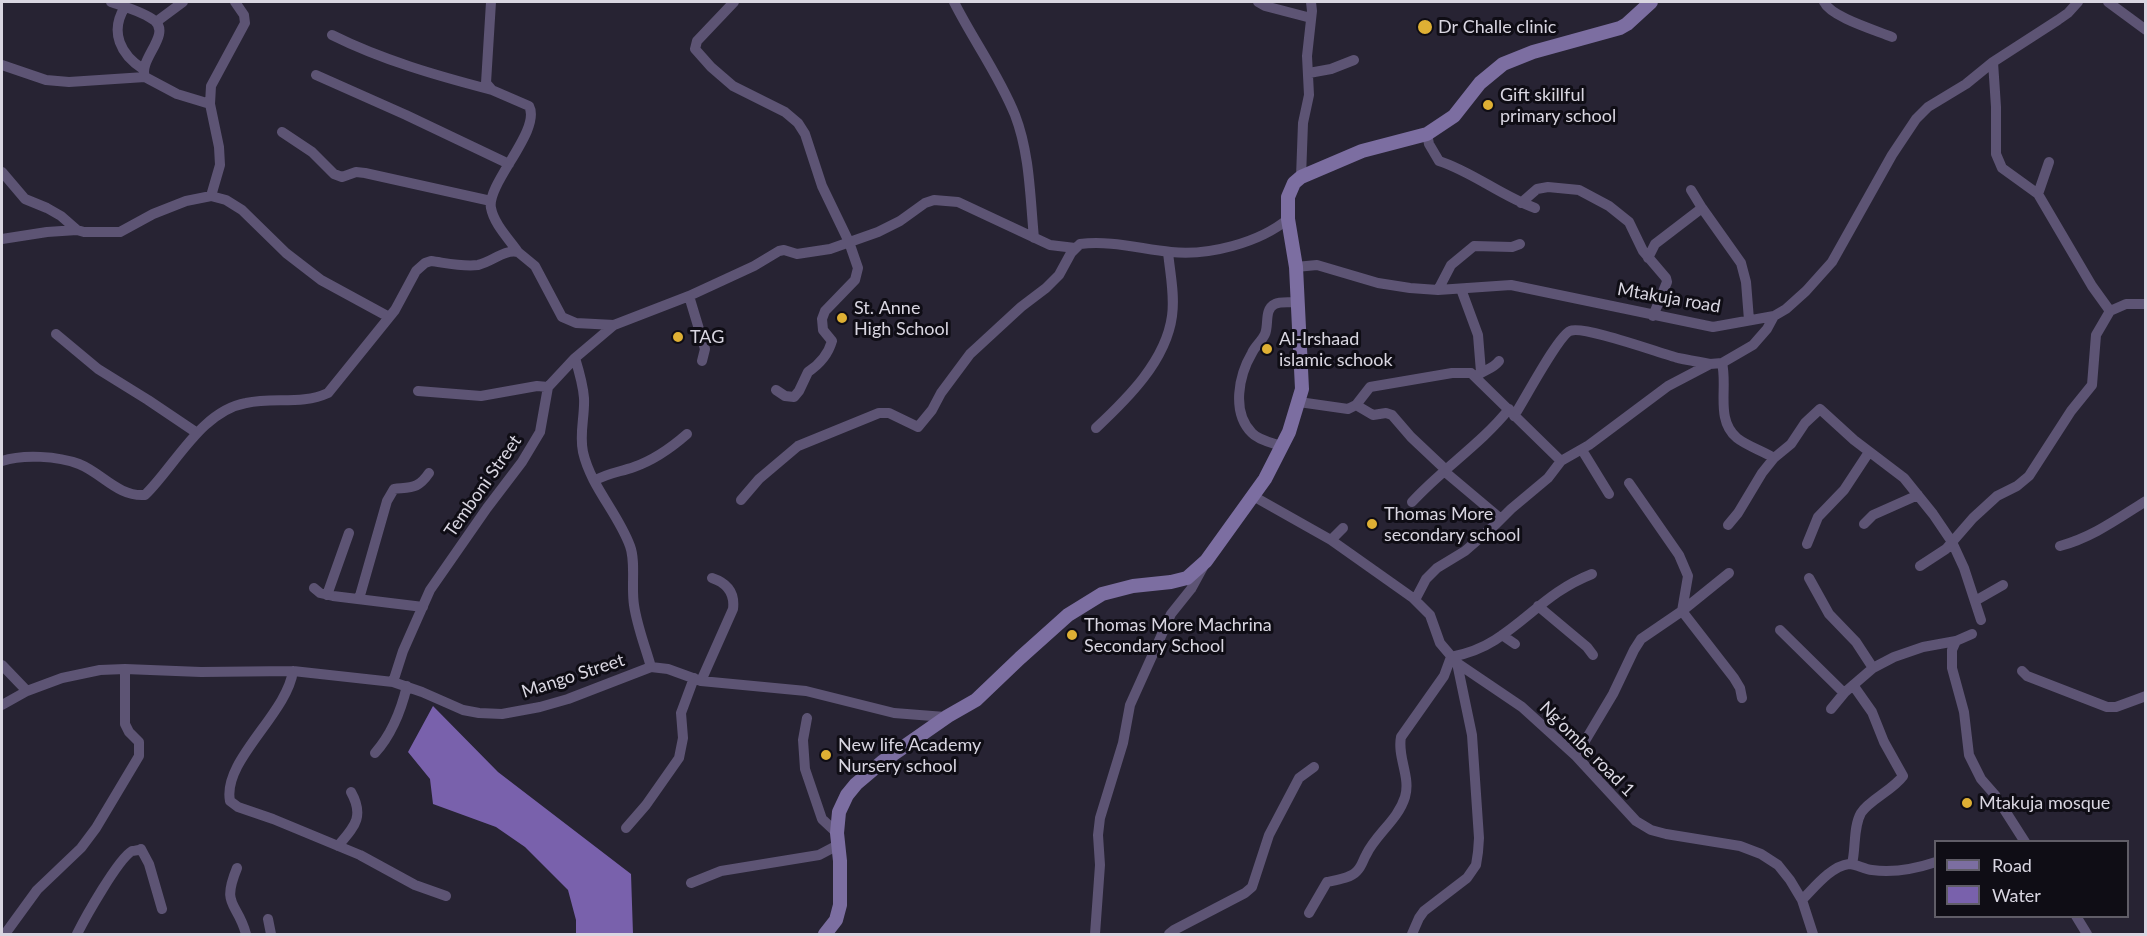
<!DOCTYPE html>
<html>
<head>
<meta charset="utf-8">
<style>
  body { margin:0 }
  #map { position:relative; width:2147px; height:936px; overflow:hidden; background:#272333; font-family:Lato,sans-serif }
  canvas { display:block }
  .frame { position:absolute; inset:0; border:3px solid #d9d6e1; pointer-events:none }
  .legend { position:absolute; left:1934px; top:840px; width:195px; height:78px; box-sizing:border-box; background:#0f0d15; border:2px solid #605d67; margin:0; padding:8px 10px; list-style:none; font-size:18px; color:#d9d6e1 }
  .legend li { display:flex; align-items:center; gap:12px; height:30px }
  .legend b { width:30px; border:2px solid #605d67 }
</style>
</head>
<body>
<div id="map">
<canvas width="2147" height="936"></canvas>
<div class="frame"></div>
<ul class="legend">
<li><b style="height:8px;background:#7c6ea1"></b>Road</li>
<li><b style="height:16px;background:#7961ac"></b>Water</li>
</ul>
</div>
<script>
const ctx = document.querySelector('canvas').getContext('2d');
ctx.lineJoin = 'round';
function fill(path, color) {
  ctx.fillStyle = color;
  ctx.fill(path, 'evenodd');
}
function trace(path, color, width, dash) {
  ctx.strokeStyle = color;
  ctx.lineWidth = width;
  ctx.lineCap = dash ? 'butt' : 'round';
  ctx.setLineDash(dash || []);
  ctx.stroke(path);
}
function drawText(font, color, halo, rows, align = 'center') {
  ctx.font = font + ' Lato,sans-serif';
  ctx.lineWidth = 6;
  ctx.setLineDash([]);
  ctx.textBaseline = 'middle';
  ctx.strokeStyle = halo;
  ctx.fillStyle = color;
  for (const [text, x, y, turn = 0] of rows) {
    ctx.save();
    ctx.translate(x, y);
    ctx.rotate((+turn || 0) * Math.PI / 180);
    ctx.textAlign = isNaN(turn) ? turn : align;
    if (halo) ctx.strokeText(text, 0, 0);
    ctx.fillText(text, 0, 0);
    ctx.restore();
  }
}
fill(new Path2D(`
  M433,706l65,66 133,102 2,60h-57v-14l-8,-30 -43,-43 -29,-20 -63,-23 -3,-25 -22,-27z`), '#7961ac');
trace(new Path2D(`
  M111,2c14,5 33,10 44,19 16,14 -17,39 -10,56l32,17 33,10
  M491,2l-5,81 6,7 37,16c13,24 -43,78 -38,102 3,16 18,31 27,44
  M734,2l-37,39 -2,8 16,18 22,19 52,26 13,11 7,11 17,52 27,56 9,26 -3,12 -30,31 -3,8 1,11 9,11c-4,14 -12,23 -24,31l-9,19 -5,6 -9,-1 -9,-6
  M954,2c19,38 45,73 61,113 15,39 15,82 19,123
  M1258,2l7,4 46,12
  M1824,2c7,15 51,28 68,35
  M2108,2l38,28
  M125,7c-16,25 -4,48 18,62
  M156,22l27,-20
  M332,35c50,25 106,41 160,55
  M1993,62l3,45v47l6,14 36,26 54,92 18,25
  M2,65l44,15 23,2 76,-5
  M1309,73l22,-4 23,-9
  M316,75l90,40 103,49
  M282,132l30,20 22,22 8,3 14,-5 9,1 126,28
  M1427,134l2,10 10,17c34,11 62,35 96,47
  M2,172l23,27 22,9 14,8 16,14 7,2h36l33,-18 33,-13 25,-5 15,4 16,10 44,43 35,27 68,37
  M1301,177l2,-54 6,-28 -2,-39 5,-45 -1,-9
  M1691,190l11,18 39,55 5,19 3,38
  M2038,194l11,-32
  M211,196l9,-31 -1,-18 -9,-43 1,-18 34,-63 -1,-8 -9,-13
  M1521,203l16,-14 11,-2 31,3 30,16 20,16 14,29 23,27 1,4 -14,34
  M2,239l45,-7 30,-2
  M1648,258l7,-14 47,-36
  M1296,267l21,-2 61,18 32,5 28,2 73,-5 202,42 61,-11 12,-7 20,-18 26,-29 60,-107 24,-36 12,-12 38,-23 27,-22 65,-42 10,-7 10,-11
  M1461,289l17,46 3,37
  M1438,290l13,-25 23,-19 38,1 8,-3
  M689,296l16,53 -3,12
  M56,334l42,35 50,31 49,33
  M575,358c4,13 8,26 9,40 1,18 -5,36 -1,54 8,35 35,61 47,94 6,16 1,40 4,59 3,21 11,41 17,62
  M1722,363c6,24 -7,57 15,75 10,8 26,13 37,20
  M1476,376c8,-6 17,-7 23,-15
  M418,391l63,5 56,-10 11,1
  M1299,402l49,7 8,-4 14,-18 82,-14h19l90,88
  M1356,405l17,10 13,-2 6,2 19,22 35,33
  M1514,416c10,-15 44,-80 56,-85 13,-6 89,22 108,27 10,2 21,4 32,6
  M1096,428c31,-29 70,-67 76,-112 3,-21 -2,-43 -4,-64
  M1281,446c-8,-3 -23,-6 -29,-13 -21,-21 -13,-58 0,-80 3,-7 10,-12 13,-19 4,-9 -1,-25 10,-30 6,-3 16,-1 23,-2
  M1582,450l27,44
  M2,461c21,-7 56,-5 77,3 23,9 39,33 66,31 30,-29 56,-84 101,-92 28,-6 56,2 82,-10l67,-83 21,-39 9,-8 6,-2c15,2 32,6 47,4 14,-3 26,-16 40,-13l17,14 27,51 14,6 38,2
  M1444,471l57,48
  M594,481c13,-8 26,-9 40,-14 20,-7 37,-19 53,-33
  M1629,483l50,72 9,21 -6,35 52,67 6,10 2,10
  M1253,496l78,44 82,58 17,17 10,28 17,20 65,44 54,49 60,65 15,9 15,4 74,12 21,8 17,11 12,15 12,20 11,34
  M741,500l18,-21 39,-33 81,-33h10l29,14 14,-17 9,-17 29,-39 51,-47 25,-19 13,-13 12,-22 9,-9c30,-4 61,5 91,8 37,4 88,-9 117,-33
  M1412,502c30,-33 69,-58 97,-93
  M1864,524l9,-9 45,-20
  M1728,525l10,-12 24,-40 12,-15 17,-14 14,-21 15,-14 34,31 50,38 29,36 19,28 12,26 17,52
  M1331,540l12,-12
  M1807,544l11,-27 26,-27 25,-38
  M2060,546c33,-9 57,-27 86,-45
  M1920,566l26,-17 27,-31 24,-22 20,-10 12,-10 42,-65 21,-26 4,-50 14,-24 16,-7h20
  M1809,578l20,36 27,28 17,26
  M314,588l6,5 13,3 90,11
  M327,595l22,-62
  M359,599l28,-98 7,-12c18,-2 24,0 35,-16
  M1415,600l11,-21 11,-11 28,-17 31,-27 15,-15 37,-31 13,-17 28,-16 79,-59 42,-22 12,-1 31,-18 14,-16 7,-13
  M1975,601l28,-16
  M1538,606l49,41 6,8
  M1780,630l64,63 29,-25 21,-11 29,-10 33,-6 16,-7
  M1502,635l13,9
  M1956,641l-4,9v18l12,44 5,43 12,24 14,16 30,47
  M2,665l25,26
  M293,671c-6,43 -71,90 -63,130l8,6 35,12 87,36 55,30 31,11
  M2022,671l5,5 80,31h9l30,-11
  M701,681l32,-72c2,-16 -6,-26 -21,-31
  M393,682l10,-31 27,-61 57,-82 35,-46 18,-30 8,-45 27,-29 39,-33 75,-29 65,-30 25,-15 5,-1 13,4 33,-5 48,-17 22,-11 25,-18 9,-3 24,2 92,43 25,3
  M2,705l25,-14 35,-13 38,-8 25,-1 76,3 92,-1 100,11 29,10 41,18 16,3 23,1 38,-7 28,-8 83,-32 17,2 33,12 105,10 88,22 51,4
  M1831,709l14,-17
  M807,718l-4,22 2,29 17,50 15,14
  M375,753c17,-19 26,-42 32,-67
  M1576,756l37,-62 21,-44 7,-11 41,-28 47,-38
  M626,828l20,-23 33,-47 4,-20 -2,-25 13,-35
  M338,846c16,-19 27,-29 13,-54
  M1852,864c4,-16 1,-37 9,-51 8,-13 32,-23 42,-37l-19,-34 -12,-30 -19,-27
  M237,868c-16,39 0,33 9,66
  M691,883l30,-12 98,-16 19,-10
  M1802,900c12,-12 29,-34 47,-36 7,0 15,5 23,6 21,3 43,-1 64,-8
  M1309,913l18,-31c10,-2 24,-4 30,-11 5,-5 6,-11 9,-16 10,-21 32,-35 39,-58 6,-20 -8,-40 -4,-60l43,-61 7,-19c15,-3 30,-8 44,-17 36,-23 54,-49 97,-66
  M2076,916l11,18
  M268,919l3,15
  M5,934l32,-44 44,-42 15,-20 43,-72v-14l-10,-10 -4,-8v-55
  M77,934c8,-16 41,-75 55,-83 1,0 8,-1 9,-2l8,15 13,45
  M1095,934l5,-69 -2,-30 2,-17 23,-75 7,-38 41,-91 20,-25 12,-22
  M1169,934l5,-4 71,-37 7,-6 17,-52 30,-57 15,-11
  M1412,934l7,-16 5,-7 43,-33 9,-13 2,-13 1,-14 -7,-103 -15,-72`), '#5d5474', 10);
trace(new Path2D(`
  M825,934l11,-14 4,-15v-44l-3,-28 2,-21 8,-17 9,-11 26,-22 66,-46 28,-16 44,-42 48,-43 34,-21 31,-8 38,-4 16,-4 19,-17 59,-82 24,-47 13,-43 -6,-122 -8,-48v-22l6,-14 7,-6 61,-26 65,-17 27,-18 26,-33 23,-19 30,-12 87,-24 7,-4 24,-22`), '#7c6ea1', 14);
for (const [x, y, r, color] of [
  [1425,27,8,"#dfb034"],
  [1488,105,6,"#dfb034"],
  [842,318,6,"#dfb034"],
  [678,337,6,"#dfb034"],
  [1267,349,6,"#dfb034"],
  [1372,524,6,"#dfb034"],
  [1072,635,6,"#dfb034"],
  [826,755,6,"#dfb034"],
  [1967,803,6,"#dfb034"]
]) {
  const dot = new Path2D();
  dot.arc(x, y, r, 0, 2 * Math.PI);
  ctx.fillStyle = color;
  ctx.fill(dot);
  trace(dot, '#0f0d15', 2);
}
drawText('18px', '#d9d6e1', '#0f0d15', [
  ["Dr Challe clinic",1438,27],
  ["Gift skillful",1500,95],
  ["primary school",1500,116],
  ["St. Anne",854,308],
  ["High School",854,329],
  ["TAG",690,337],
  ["Al-Irshaad",1279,339],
  ["islamic schook",1279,360],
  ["Thomas More",1384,514],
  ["secondary school",1384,535],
  ["Thomas More Machrina",1084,625],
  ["Secondary School",1084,646],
  ["New life Academy",838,745],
  ["Nursery school",838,766],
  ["Mtakuja mosque",1979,803]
], 'left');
drawText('18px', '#d9d6e1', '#0f0d15', [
  ["Mtakuja road",1669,298,10],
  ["Temboni Street",483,486,-55],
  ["Mango Street",573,676,-18],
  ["Ng’ombe road 1",1587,749,45]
]);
</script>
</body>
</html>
